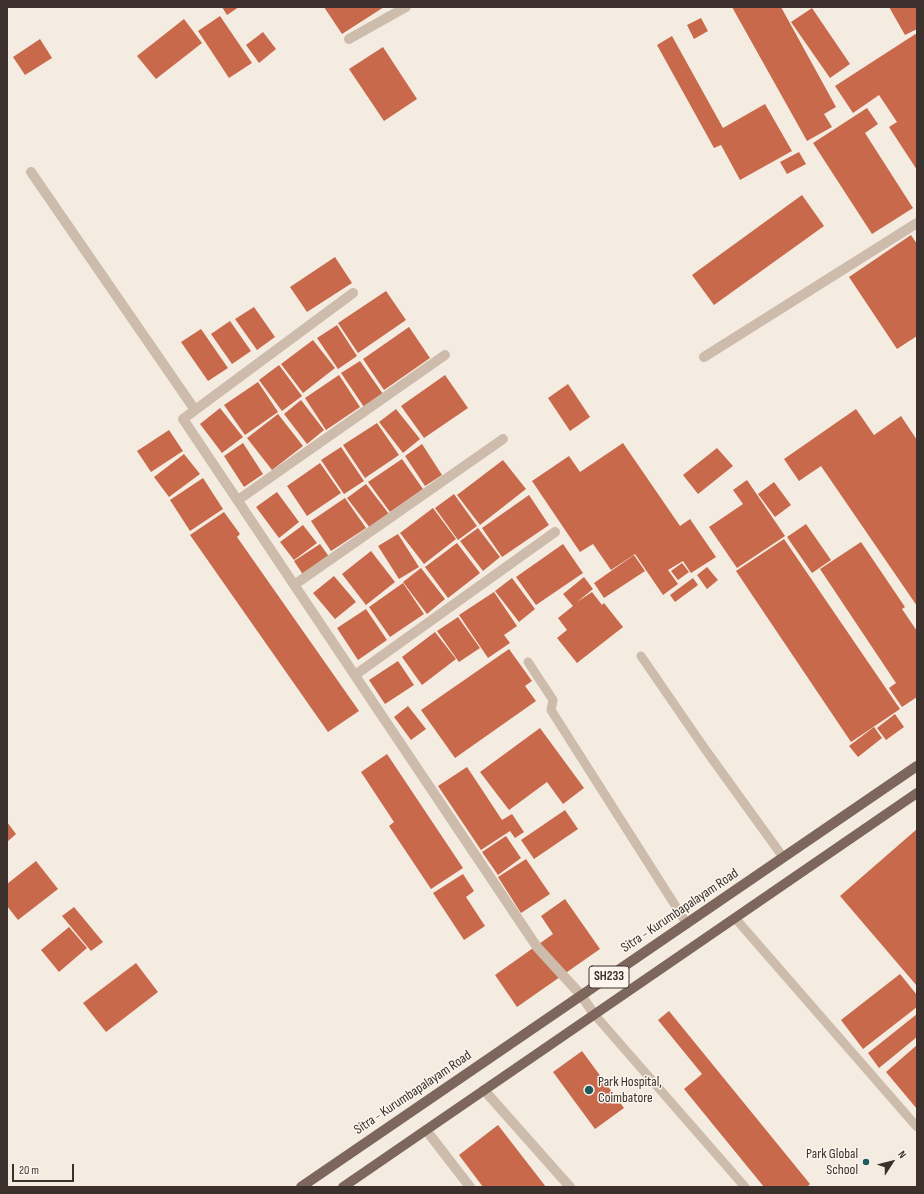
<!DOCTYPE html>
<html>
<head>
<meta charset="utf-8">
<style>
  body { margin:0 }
  #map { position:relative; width:924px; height:1194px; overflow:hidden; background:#f4ebe1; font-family:"Sofia Sans Condensed",sans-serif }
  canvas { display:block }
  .frame { position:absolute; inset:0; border:8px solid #3b302b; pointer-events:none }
  .north { position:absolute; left:872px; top:1142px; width:40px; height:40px; -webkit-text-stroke:3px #fbf5ee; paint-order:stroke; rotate:54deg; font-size:11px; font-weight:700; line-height:16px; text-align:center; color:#3b302b }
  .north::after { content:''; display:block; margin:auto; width:14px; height:18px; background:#3b302b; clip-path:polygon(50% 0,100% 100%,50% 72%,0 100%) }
  .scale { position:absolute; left:12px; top:1164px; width:62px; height:18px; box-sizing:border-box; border:2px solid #3b302b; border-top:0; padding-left:5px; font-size:12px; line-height:14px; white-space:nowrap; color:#3b302b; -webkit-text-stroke:3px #fbf5ee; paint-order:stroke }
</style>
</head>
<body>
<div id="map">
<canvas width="924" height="1194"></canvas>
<div class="frame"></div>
<div class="north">N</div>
<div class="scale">20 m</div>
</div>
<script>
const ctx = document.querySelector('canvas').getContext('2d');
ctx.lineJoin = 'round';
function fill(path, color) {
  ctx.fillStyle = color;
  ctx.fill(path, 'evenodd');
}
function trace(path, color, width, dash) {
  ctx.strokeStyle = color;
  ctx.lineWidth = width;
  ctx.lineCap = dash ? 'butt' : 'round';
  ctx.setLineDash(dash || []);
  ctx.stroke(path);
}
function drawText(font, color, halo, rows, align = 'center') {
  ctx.font = font + ' "Sofia Sans Condensed",sans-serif';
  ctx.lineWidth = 3;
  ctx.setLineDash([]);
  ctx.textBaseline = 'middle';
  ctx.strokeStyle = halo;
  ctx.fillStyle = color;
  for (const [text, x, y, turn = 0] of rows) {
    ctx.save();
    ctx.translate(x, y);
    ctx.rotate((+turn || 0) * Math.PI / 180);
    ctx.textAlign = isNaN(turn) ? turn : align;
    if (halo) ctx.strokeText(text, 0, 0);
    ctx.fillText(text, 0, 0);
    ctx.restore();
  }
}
fill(new Path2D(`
  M222,7h17l-12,8z
  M324,7h60l-42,27z
  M732,7h49l55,100 -12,7 8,13 -25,14z
  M889,7h28v22l-12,6z
  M812,8l38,56 -20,14 -39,-56z
  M220,16l32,47 -23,15 -31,-47z
  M701,18l7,13 -14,8 -7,-14z
  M184,19l18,24 -46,36 -19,-23z
  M263,32l13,17 -17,14 -13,-18z
  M917,33v137l-28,-43 8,-5 -18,-27 -26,18 -18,-27z
  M672,36l51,92 42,-24 27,47 -52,29 -19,-35 -7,3 -57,-103z
  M40,39l12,19 -27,17 -12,-18z
  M383,47l34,52 -33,22 -35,-52z
  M867,108l11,16 -13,9 48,75 -41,26 -59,-91z
  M799,152l7,12 -19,10 -7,-12z
  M802,195l22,31 -110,79 -22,-30z
  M911,235l6,9v92l-20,13 -48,-72z
  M335,257l17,26 -45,29 -17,-25z
  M386,291l20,29 -48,33 -20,-30z
  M254,307l21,30 -18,13 -22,-31z
  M230,321l21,30 -19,13 -21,-30z
  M337,325l20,31 -19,13 -21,-31z
  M409,327l21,31 -46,32 -21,-31z
  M201,329l27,39 -20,13 -27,-39z
  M313,340l22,28 -32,25 -22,-29z
  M360,361l23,33 -19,13 -23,-34z
  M279,365l23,31 -20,15 -23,-31z
  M339,375l21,32 -34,23 -21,-32z
  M445,375l23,33 -44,30 -23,-32z
  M258,382l20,30 -33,23 -21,-30z
  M568,384l22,33 -20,14 -22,-33z
  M301,400l23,30 -17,14 -23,-30z
  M220,408l23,29 -21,16 -22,-29z
  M396,409l24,30 -17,14 -24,-31z
  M856,409l18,26 27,-19 16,24v166l-96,-140 -22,15 -15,-22z
  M278,414l25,32 -31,24 -25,-32z
  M377,423l22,32 -34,23 -22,-33z
  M169,430l14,21 -32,21 -14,-21z
  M243,443l20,31 -19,13 -20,-31z
  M623,443l57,83 10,-7 26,38 -25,16 -8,-12 -15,9 10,14 -15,11 -28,-41 -24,16 -18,-26 -13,8 -48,-71 37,-25 11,16z
  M422,444l20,31 -17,11 -20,-30z
  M341,447l23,34 -20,13 -23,-34z
  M717,448l16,18 -35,28 -15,-19z
  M184,454l16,20 -31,23 -15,-20z
  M402,459l21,30 -33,23 -22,-30z
  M503,460l23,29 -46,36 -23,-30z
  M320,463l21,30 -34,23 -20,-30z
  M203,478l20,31 -33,22 -20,-31z
  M747,480l38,56 -48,32 -28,-41 34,-23 -10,-14z
  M774,482l17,23 -16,12 -17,-23z
  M366,484l23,30 -19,14 -23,-30z
  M277,492l22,30 -20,16 -23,-31z
  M454,494l23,32 -19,14 -23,-32z
  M529,495l20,30 -47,32 -20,-29z
  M345,498l21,30 -35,23 -20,-30z
  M433,508l23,31 -32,25 -24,-31z
  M224,512l16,22 -3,3 122,174 -31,21 -138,-197z
  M806,524l25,36 -19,13 -25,-36z
  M303,525l14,18 -23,17 -14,-18z
  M478,528l22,29 -17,14 -23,-30z
  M398,534l21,33 -20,12 -21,-33z
  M784,539l116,170 -49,33 -115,-171z
  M861,542l44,65 -3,2 15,22v66l-15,10 -13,-19 7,-5 -76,-114z
  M457,543l23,30 -32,25 -23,-31z
  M320,544l10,14 -26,18 -10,-15z
  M563,544l20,29 -47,32 -20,-28z
  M371,551l24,31 -29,23 -24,-31z
  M634,555l11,16 -41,27 -10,-15z
  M682,563l7,9 -11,8 -7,-9z
  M707,567l11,13 -11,9 -10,-14z
  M421,568l24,31 -18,15 -24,-32z
  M334,576l22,26 -21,17 -22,-26z
  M584,577l9,12 -16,13 15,-10 10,13 2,-2 19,24 -46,36 -20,-25 10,-8 -9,-12 15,-12 -10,-12z
  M512,578l23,31 -16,13 -24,-31z
  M693,578l5,7 -23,17 -5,-7z
  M403,583l21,31 -34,23 -21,-30z
  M494,592l23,34 -13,9 6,8 -22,15 -29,-43z
  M366,609l21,31 -29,20 -21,-32z
  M458,617l22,31 -21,14 -22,-31z
  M435,632l21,27 -34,26 -20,-28z
  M509,649l23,32 -7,5 11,15 -81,57 -34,-48z
  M398,661l16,24 -29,19 -16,-24z
  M408,706l18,23 -15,11 -17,-23z
  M895,714l9,13 -18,13 -9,-12z
  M874,727l8,11 -24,19 -9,-11z
  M540,728l44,60 -21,16 -16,-22 -38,28 -29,-38z
  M387,754l76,114 -32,21 -42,-63 5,-4 -33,-50z
  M467,767l35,53 10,-6 12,18 -9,6 -5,-7 -29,19 -43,-64z
  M565,810l13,19 -44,30 -13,-19z
  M7,822l9,12 -9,8z
  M917,829v157l-77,-90z
  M506,836l15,22 -23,17 -16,-23z
  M526,859l24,35 -29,19 -23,-36z
  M36,861l22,28 -40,31 -11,-14v-22z
  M463,874l11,17 -8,6 19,29 -21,14 -31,-47z
  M565,899l35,50 -83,58 -22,-32 58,-41 -12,-18z
  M74,907l29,35 -12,9 -29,-35z
  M69,927l18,21 -28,24 -18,-22z
  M136,963l22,29 -52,40 -23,-29z
  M900,974l17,21v12l-54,42 -22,-29z
  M669,1011l141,173 -3,3h-43l-80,-98 18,-15 -44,-54z
  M917,1014v23l-38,31 -11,-15z
  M917,1045v64l-31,-37z
  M582,1051l42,57 -29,21 -42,-57z
  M498,1125l48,62h-63l-24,-32z`), '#c8694b');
trace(new Path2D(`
  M641,656l64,93 78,108
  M528,662l25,38 -2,10 136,214
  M735,918l182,209
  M594,1014l151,173`), '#cdbbac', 9);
trace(new Path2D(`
  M349,39l57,-32
  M31,172l164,238
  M353,293l-170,126 354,528 44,48 13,19
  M704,357l213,-134
  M238,500l207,-145
  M294,585l209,-146
  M355,675l200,-143
  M484,1090l86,97
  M426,1130l44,57`), '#cdbbac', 10);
trace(new Path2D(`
  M301,1187l616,-421
  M343,1187l574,-394`), '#7d675c', 10);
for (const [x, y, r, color] of [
  [589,1090,5,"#1f5a5e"],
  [866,1162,4,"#1f5a5e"]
]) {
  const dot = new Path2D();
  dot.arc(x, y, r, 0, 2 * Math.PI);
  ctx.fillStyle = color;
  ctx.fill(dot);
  trace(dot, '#fbf5ee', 1.5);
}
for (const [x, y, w] of [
  [609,977,40]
]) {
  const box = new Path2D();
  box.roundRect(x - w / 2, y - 11, w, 22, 3);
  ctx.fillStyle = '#fbf5ee';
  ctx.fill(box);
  trace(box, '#3b302b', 1);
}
drawText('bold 13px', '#3b302b', null, [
  ["SH233",609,977]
]);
drawText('14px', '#3b302b', '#fbf5ee', [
  ["Sitra - Kurumbapalayam Road",680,911,-34],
  ["Sitra - Kurumbapalayam Road",413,1093,-34]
]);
drawText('14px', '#3b302b', '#fbf5ee', [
  ["Park Hospital,",598,1082],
  ["Coimbatore",598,1098],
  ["Park Global",858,1154,"right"],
  ["School",858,1170,"right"]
], 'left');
</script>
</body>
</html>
